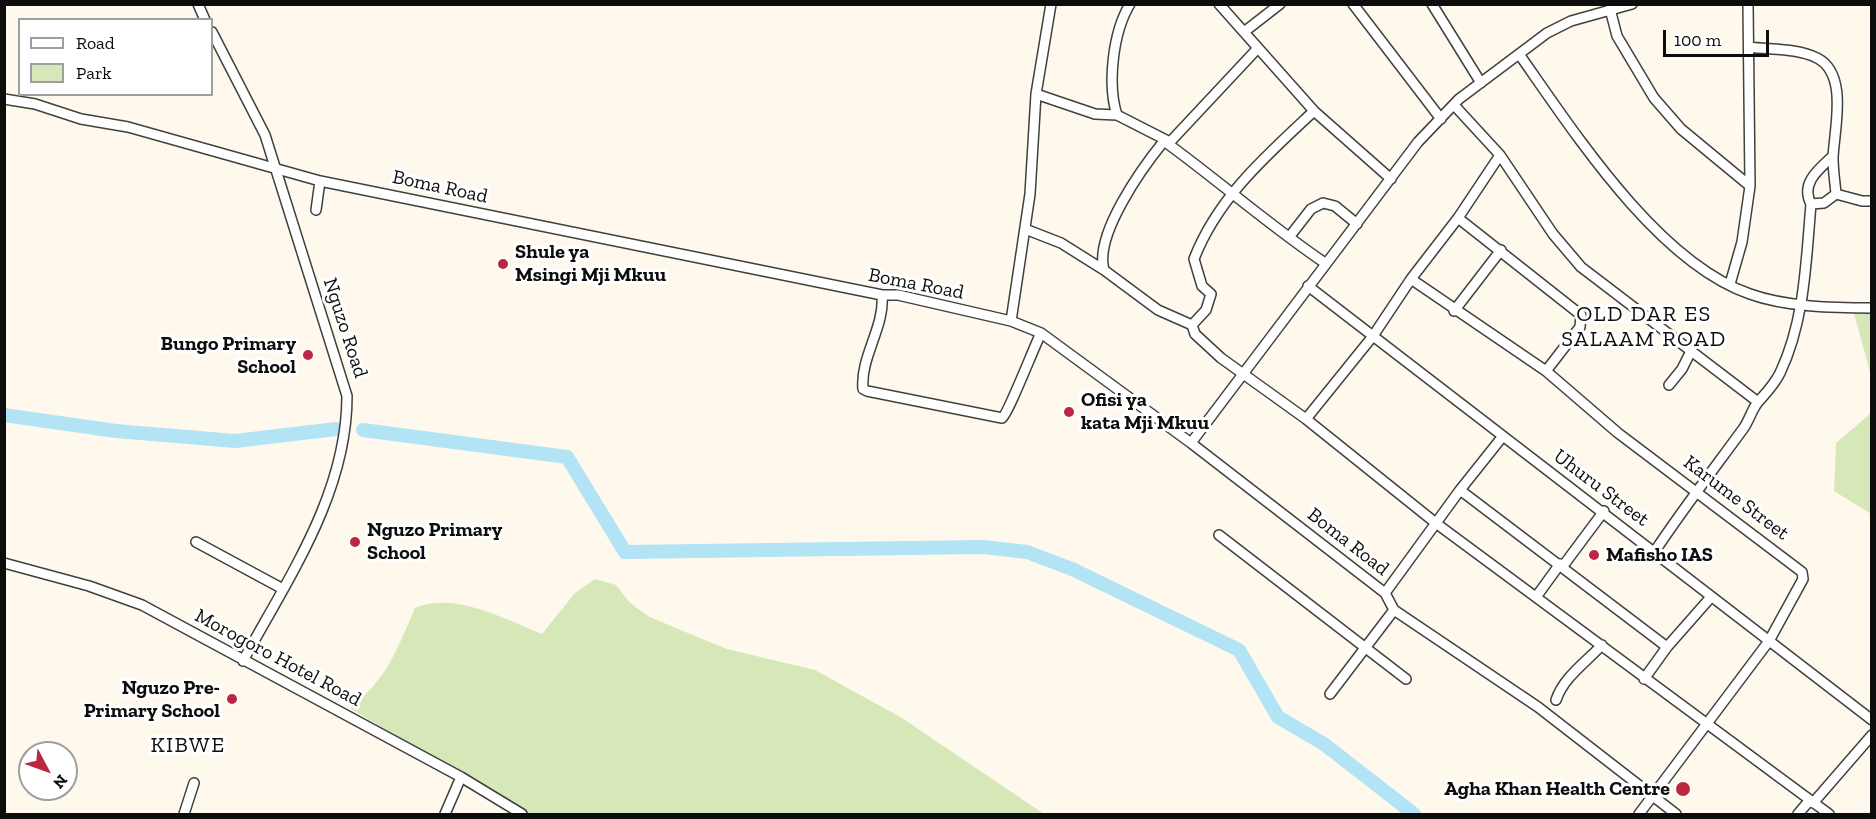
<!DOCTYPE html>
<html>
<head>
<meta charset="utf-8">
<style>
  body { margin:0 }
  #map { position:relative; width:1876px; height:819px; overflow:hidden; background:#fff9ed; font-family:"Zilla Slab",serif }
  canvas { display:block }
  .frame { position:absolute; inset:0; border:6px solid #0d0d0d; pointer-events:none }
  .legend { position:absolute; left:18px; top:18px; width:195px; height:78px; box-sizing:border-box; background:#fff; border:2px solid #9e9e9e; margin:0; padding:8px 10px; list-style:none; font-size:18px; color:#0d0d0d }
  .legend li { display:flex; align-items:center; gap:12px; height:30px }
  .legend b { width:30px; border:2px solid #9e9e9e }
  .north { position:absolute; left:18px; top:741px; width:60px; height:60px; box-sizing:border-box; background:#fff; border:2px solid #9e9e9e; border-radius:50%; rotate:131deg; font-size:16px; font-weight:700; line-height:24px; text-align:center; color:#0d0d0d }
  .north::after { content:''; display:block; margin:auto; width:21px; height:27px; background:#bb2740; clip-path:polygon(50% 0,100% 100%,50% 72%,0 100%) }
  .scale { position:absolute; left:1663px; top:30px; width:106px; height:27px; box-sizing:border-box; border:3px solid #0d0d0d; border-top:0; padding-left:8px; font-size:18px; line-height:21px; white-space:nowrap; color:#0d0d0d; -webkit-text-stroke:4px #fff; paint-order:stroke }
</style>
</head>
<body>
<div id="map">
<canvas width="1876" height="819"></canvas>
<div class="frame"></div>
<ul class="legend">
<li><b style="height:8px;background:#fff"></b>Road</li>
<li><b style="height:16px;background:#d7e8b8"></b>Park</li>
</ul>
<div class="north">N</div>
<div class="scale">100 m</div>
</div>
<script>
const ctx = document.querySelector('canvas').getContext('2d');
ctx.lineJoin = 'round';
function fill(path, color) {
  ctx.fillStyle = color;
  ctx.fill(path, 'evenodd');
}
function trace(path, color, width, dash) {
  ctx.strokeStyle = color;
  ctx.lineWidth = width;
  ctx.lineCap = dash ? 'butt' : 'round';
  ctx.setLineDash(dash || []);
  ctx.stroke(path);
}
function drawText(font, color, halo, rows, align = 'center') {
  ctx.font = font + ' "Zilla Slab",serif';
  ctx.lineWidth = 6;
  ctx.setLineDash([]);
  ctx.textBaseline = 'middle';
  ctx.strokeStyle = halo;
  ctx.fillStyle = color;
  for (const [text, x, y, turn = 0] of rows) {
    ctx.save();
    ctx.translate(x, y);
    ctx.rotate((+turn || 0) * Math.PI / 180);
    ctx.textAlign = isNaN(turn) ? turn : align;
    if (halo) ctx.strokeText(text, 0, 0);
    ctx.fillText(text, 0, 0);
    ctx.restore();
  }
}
fill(new Path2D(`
  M1853,310l18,2v65l-1,-5z
  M1871,413v101l-37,-23 2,-48z
  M595,579l21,6 14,18 18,13 30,13 49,20 88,21 87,48 142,96h-520l-174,-106c38,-30 46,-57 65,-100 39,-17 90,11 127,26l33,-41z`), '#d7e8b8');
trace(new Path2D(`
  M4,415l112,16 119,10 101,-12
  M363,430l204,27 58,95 358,-5 44,5 45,17 167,81 39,67 46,27 90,70`), '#b3e4f5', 14);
const minor = new Path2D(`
  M198,4l7,16
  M1219,4l95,107 77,68
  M1353,4l88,115
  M1432,4l49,79
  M1610,9l7,27 37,62 27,31 69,57
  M212,32l53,103 82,261c0,98 -59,182 -104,265
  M1244,32l36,-28
  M1749,47c22,3 48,1 68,11 32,16 17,72 16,100 0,12 2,24 3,36l26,7h10
  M1519,54c55,78 138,208 231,240 36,13 83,14 122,14
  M1036,94l59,20 22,1 53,27
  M4,99l31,5 46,15 47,8 192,54 562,114h16l113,26 30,12 150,110 194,150 9,17 144,97 138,107
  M1454,105l46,50 53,79 28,33 177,135
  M1117,115c-10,-31 -4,-83 13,-111
  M1164,141c-22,27 -70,94 -60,129l54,40 34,15 3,9 26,24 85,61 131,105 392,290
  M1164,141c55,40 106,85 161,122
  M1170,142l88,-94
  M1833,156c-14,13 -33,27 -22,48l13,-1 12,-9
  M316,210l4,-29
  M1458,218l123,97 -1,12 -34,44
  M1025,229l36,14 43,27
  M1290,236l21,-27 12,-6 12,3 22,18
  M1411,279l135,92 72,62 184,139 1,7 -34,62 -130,173
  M1730,284l12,-42 8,-56 -2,-182
  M1308,286l564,434
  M882,295c3,32 -22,62 -19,94l4,2 135,27c6,-4 32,-71 39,-85
  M1454,311l47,-61
  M1011,321l19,-127 6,-100 15,-90
  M1192,325l14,-15 5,-16 -9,-8 -8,-27c24,-62 73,-104 120,-148
  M1669,385l13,-16 9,-18
  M1306,419l67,-83 38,-57 47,-61 42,-63
  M1191,443l227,-301 41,-43 88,-66 24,-12 61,-17
  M1460,490l207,157
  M1219,535l187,144
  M196,542l87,47
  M1655,551c28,-42 58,-81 88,-122 6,-8 9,-20 15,-27 9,-10 16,-17 22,-29 25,-53 26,-112 31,-169
  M4,563l85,23 53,19 319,172 61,37
  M1385,593l75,-103 43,-54
  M1536,597l24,-33 3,2 41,-55
  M1644,679l23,-32 44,-50
  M1330,694l64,-84
  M1556,700c8,-23 29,-37 46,-55
  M1813,803l59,-68
  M184,814l10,-31
  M445,814l16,-37
  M1798,814l11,-13`);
trace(minor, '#404040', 12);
trace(minor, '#fff', 9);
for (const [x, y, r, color] of [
  [503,264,6,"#bb2740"],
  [308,355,6,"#bb2740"],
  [1069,412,6,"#bb2740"],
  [355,542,6,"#bb2740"],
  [1594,555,6,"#bb2740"],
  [232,699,6,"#bb2740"],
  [1683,789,8,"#bb2740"]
]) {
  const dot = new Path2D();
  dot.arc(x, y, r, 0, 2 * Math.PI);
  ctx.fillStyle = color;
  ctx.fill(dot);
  trace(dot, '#fff', 2);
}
drawText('20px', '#0d0d0d', '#fff', [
  ["Boma Road",440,187,12],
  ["Boma Road",916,284,11],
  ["Nguzo Road",345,328,72],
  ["Uhuru Street",1601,488,37],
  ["Karume Street",1736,498,37],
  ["Boma Road",1348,542,38],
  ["Morogoro Hotel Road",278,658,28]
]);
drawText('bold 20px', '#0d0d0d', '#fff', [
  ["Shule ya",515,252],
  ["Msingi Mji Mkuu",515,275],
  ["Bungo Primary",296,344,"right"],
  ["School",296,367,"right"],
  ["Ofisi ya",1081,400],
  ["kata Mji Mkuu",1081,423],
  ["Nguzo Primary",367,530],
  ["School",367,553],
  ["Mafisho IAS",1606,555],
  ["Nguzo Pre-",220,688,"right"],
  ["Primary School",220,711,"right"],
  ["Agha Khan Health Centre",1670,789,"right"]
], 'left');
ctx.letterSpacing = '1.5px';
drawText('22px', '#0d0d0d', '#fff', [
  ["OLD DAR ES",1644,315],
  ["SALAAM ROAD",1644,340],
  ["KIBWE",188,746]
]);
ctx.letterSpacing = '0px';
</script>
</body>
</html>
